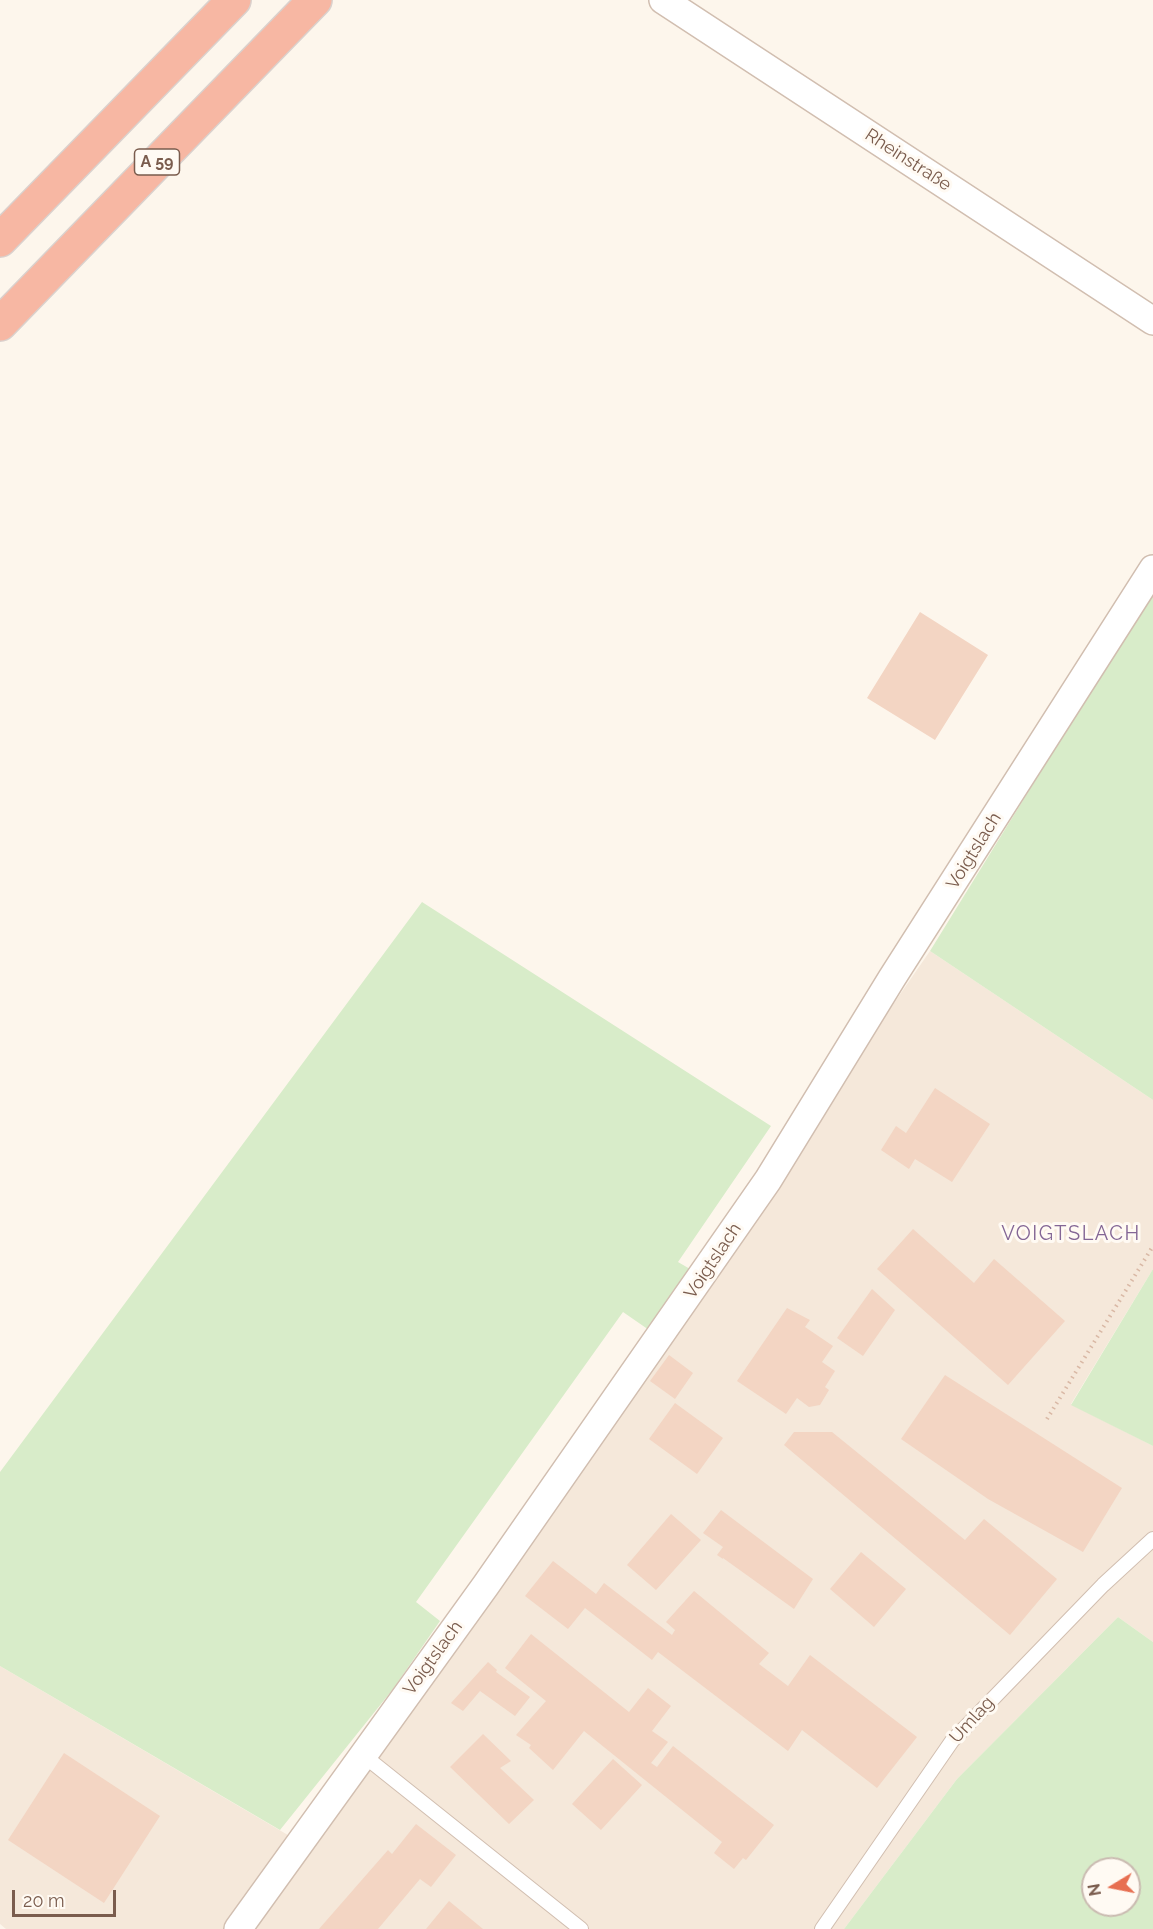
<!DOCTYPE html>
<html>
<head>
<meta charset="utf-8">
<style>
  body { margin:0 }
  #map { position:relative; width:1153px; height:1929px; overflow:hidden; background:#fdf6ec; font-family:Raleway,sans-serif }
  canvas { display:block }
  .north { position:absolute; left:1081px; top:1857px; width:60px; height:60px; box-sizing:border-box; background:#fffaf3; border:2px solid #cabbb1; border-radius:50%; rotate:260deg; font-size:16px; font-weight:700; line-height:24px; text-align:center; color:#7a5c4d }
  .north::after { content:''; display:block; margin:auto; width:21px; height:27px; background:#e76f51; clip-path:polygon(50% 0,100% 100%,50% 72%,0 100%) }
  .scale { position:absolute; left:12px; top:1890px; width:104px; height:27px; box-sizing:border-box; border:3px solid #7a5c4d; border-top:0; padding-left:8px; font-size:18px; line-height:21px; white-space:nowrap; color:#7a5c4d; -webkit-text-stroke:4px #fffaf3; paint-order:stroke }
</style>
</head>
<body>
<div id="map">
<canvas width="1153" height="1929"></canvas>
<div class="north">N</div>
<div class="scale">20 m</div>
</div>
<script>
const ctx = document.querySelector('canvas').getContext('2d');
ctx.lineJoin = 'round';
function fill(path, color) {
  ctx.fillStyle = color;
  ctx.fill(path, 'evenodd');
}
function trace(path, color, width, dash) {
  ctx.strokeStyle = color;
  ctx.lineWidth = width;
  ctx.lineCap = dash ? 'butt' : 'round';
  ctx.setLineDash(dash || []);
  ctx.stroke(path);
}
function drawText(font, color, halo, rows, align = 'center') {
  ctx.font = font + ' Raleway,sans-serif';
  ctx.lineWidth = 6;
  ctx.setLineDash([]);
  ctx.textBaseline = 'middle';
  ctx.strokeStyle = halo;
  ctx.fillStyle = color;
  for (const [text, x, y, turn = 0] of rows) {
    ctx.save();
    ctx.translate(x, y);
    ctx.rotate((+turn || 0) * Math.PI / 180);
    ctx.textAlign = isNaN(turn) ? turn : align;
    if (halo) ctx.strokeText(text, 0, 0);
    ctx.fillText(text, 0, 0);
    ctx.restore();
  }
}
fill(new Path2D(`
  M930,951l223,149v169l-82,135 82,42v196l-35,-25 -161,162 -113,150h-838l-6,-5v-258l310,182z`), '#f5e8da');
fill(new Path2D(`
  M1153,596v504l-223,-149 187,-303z
  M422,902l349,224 -93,136 12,7 -41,61 -26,-18 -207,290 24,19 -47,68 -113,141 -280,-164v-194z
  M1153,1269v177l-82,-41z
  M1118,1617l35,25v287h-309l113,-150zM1093,1869h36v36h-36z`), '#d8ecc9');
fill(new Path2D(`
  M920,612l68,43 -53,85 -68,-42z
  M935,1088l55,36 -38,58 -37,-23 -6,10 -28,-19 15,-24 10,7z
  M913,1229l61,54 20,-24 71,62 -57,64 -131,-116z
  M872,1289l23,21 -32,46 -26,-18z
  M787,1308l23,12 -5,7 28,19 -11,16 13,9 -10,16 4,3 -9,15 -11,2 -12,-9 -11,16 -49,-33z
  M669,1355l24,18 -18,26 -25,-18z
  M945,1375l177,113 -39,64 -95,-53 -87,-60z
  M675,1403l48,35 -26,36 -48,-35z
  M794,1432h38l133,108 19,-21 73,60 -47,56 -226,-190z
  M721,1510l92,69 -19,30 -71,-51v1l-6,-4 6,-8 -20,-14z
  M671,1514l30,26 -45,50 -29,-25z
  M861,1552l45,37 -32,38 -44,-38z
  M553,1561l43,33 8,-11 68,52 3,-5 -9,-8 28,-31 75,62 -10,11 29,22 22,-31 107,82 -40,51 -75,-58 -14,21 -130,-99 -6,8 -67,-52 -17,21 -43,-33z
  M531,1634l98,78 19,-24 23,18 -19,25 16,11 -17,21 6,4 16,-21 101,79 -28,35 -3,-2 -9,11 -20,-16 8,-11 -138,-111 -31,39 -24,-22 2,-3 -15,-10 30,-34 -41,-33z
  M488,1662l9,8 -1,2 34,25 -15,19 -35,-25 -17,20 -12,-8z
  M483,1734l28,27 -11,7 34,32 -25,24 -59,-57z
  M64,1753l96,63 -56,87 -96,-63z
  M613,1759l29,26 -41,45 -29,-26z
  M416,1824l40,31 -25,32 -11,-8 -42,50h-59l69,-79 4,4z
  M449,1901l34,28h-57z`), '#f3d5c3');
const service = new Path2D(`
  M363,1755l218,174
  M822,1929l130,-188 151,-156 50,-46`);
const minor = new Path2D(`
  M663,0l490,321
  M238,1929l248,-344 282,-405 124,-202 261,-409`);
const motorway = new Path2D(`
  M0,240l234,-240
  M0,324l315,-324`);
trace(service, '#d1beb0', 16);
trace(minor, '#d1beb0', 30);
trace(motorway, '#dad1cd', 36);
trace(new Path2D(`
  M1047,1419l106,-173`), '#d9b8a5', 4, [1.5, 4.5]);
trace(service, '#fff', 14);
trace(minor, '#fff', 27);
trace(motorway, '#f7b7a3', 33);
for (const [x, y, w] of [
  [157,162,45]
]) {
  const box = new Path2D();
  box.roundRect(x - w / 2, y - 13, w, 26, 4.5);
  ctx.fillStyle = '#fffaf3';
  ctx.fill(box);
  trace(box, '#7a5c4d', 1.5);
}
drawText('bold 16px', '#7a5c4d', null, [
  ["A 59",157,162]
]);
drawText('18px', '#7a5c4d', '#fffaf3', [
  ["Rheinstraße",908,160,33],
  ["Voigtslach",974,851,-58],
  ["Voigtslach",713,1261,-56],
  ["Voigtslach",433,1658,-54],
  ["Umlag",972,1720,-48]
]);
ctx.letterSpacing = '1.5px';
drawText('20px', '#846695', '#fffaf3', [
  ["VOIGTSLACH",1071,1234]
]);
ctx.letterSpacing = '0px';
</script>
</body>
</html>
